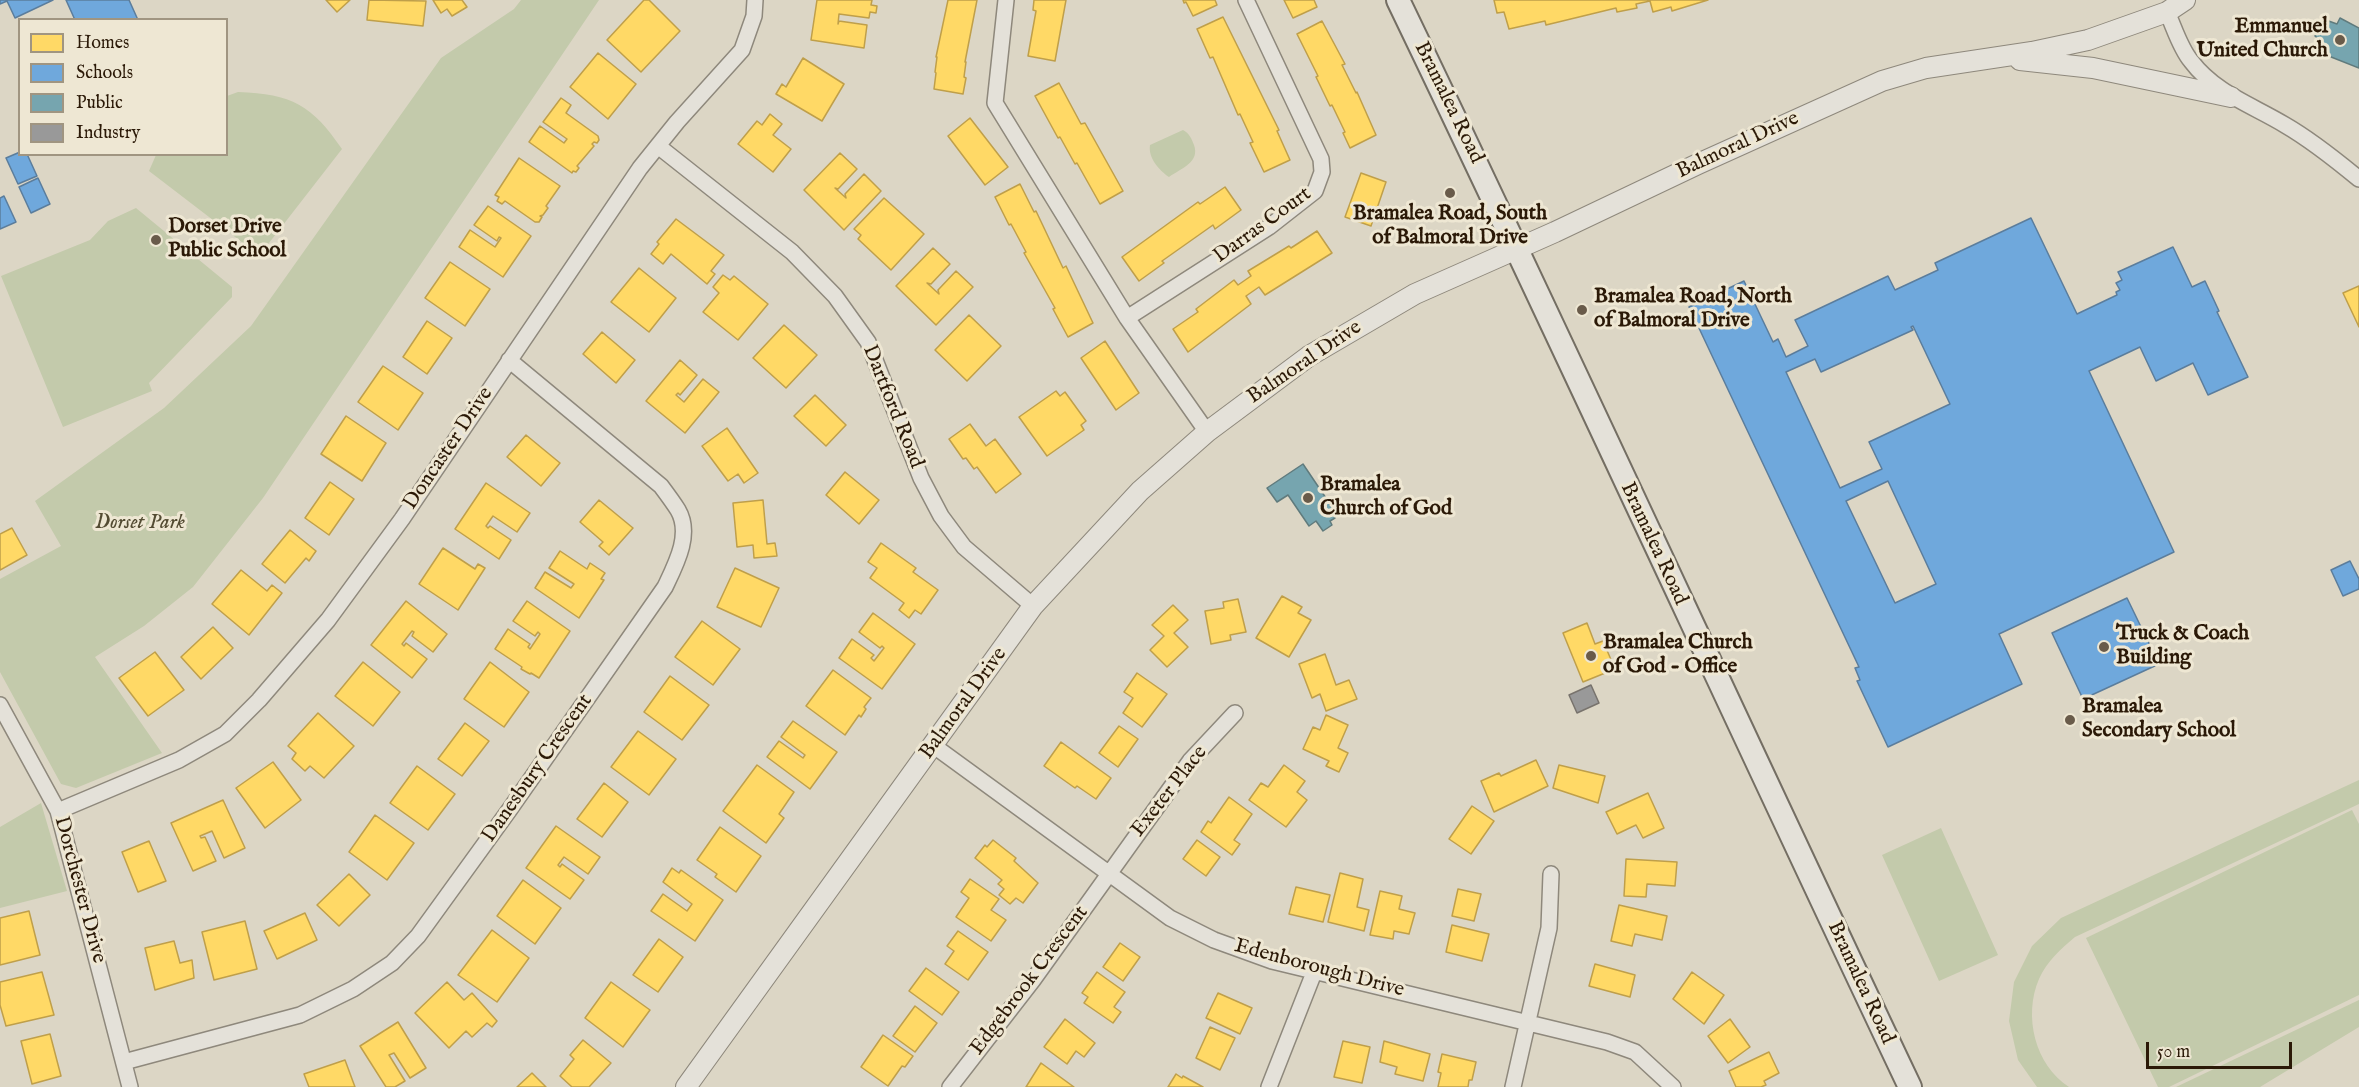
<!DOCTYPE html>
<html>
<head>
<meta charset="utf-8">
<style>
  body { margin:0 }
  #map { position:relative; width:2359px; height:1087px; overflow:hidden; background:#dcd6c5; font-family:"IM FELL English",serif }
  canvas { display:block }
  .legend { position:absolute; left:18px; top:18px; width:210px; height:138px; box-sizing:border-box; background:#eee7d3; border:2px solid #a09581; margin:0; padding:8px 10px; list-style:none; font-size:18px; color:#2b1907 }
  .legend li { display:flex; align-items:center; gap:12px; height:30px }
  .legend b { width:30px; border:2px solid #a09581 }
  .scale { position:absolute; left:2146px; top:1042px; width:146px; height:27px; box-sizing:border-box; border:3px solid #2b1907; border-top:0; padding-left:8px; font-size:18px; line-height:21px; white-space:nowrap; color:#2b1907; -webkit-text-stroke:4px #eee7d3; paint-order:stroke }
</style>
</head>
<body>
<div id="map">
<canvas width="2359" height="1087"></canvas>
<ul class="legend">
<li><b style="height:16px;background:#ffd966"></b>Homes</li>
<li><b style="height:16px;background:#6fa8dc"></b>Schools</li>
<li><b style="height:16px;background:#76a5af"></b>Public</li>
<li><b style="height:16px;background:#999"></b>Industry</li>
</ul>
<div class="scale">50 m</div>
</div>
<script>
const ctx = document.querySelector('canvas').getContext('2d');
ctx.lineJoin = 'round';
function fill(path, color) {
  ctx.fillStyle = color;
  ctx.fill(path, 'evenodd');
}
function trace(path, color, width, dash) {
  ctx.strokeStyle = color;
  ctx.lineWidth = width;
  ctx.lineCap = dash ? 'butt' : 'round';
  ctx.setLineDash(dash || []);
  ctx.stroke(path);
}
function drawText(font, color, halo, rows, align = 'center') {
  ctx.font = font + ' "IM FELL English",serif';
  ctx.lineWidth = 6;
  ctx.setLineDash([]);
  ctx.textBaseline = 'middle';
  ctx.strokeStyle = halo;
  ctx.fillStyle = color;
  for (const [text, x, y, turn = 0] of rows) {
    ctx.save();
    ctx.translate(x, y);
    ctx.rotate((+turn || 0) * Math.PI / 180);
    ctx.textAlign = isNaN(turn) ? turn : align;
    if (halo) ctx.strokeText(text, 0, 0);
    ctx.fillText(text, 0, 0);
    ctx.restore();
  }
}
fill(new Path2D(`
  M521,0h78l-336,498 -70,89 -49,39 -49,31 67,96 -86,35 -15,-4 -61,-112v-93l61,-33 -26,-45 129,-93 87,-82 190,-268 73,-49z
  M238,92c54,2 74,13 104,57l-80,103 -6,1 -107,-82 7,-16 70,-1 1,-58z
  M1183,130c7,4 8,8 11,15 6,17 -12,23 -25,32 -10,-7 -21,-19 -19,-32z
  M136,208l96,79v10l-83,86 3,8 -89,36 -62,-151 89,-36 18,-19z
  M2359,780v24l-284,133c-14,12 -28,24 -36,42 -16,37 -4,86 30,108h-32l-19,-27 -9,-39 5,-39 18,-36 29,-28z
  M41,803l26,88 -67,17v-81z
  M2352,810l7,14v171l-190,92h-11l-72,-149z
  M1941,828l57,127 -59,26 -57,-126z
  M2359,1000v27l-99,60h-84z`), '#c3caab');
const homes = new Path2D(`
  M326,0h24l-13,12z
  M369,0l57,1 -3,25 -56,-6z
  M433,0h29l5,7 -15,9 -5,-7 -6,4z
  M644,0h5l31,31 -39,41 -34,-32z
  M817,0h55l-1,5 6,1 -1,7 -6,-1 -1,6 -30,-4 -1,10 1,-3 28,4 -3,23 -53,-8z
  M948,0h29l-12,62h1l-2,15 2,1 -3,16 -29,-5 2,-16 -1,-1 2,-15h-1z
  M1034,0h32l-11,61 -27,-5 8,-45 -3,-1z
  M1183,0h32l2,5 -24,11 -7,-14 -2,1z
  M1284,0h30l3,7 -24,11z
  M1494,0h214l-36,11 -1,-4 -18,5 -3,-11 -14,3 1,4 -20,4 -1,-4 -70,17 -1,-4 -36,8 -5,-17 -7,1z
  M1223,17l56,113 -2,1 13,29 -26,12 -14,-29 3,-1 -13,-28 -2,1 -25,-58 -3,1 -13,-29z
  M1322,21l23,43 -3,1 14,28 1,-1 19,43 -26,13 -7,-15 2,-1 -13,-27 -2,1 -14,-29 2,-1 -21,-42z
  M598,53l38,31 -28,35 -38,-32z
  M803,58l41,26 -22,37 -46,-27 6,-10 4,3z
  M1059,83l22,41 4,-1 38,68 -23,13 -23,-41 -2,1 -15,-27 -2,1 -23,-42z
  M561,98l10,7 -5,8 32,23 1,4 -2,3 -3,-1 -2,2 2,2 -17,20 2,2 -3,4 -3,-1 -1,2 -43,-31 11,-16 24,17 3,-4 -24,-17z
  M770,114l12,10 -9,11 18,14 -18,23 -35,-28 19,-23 5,4z
  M970,118l38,49 -23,18 -37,-49z
  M840,153l17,16 -19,20 -3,-1 11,10 -1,-4 19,-20 17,17 -37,39 -40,-40z
  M519,158l41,28 -14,20 2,2 -5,7 -3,1 2,1 -3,5h-4l-30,-21 -3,3 -5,-3 2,-4 -4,-2z
  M1361,173l25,9 -15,44 -26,-9z
  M1020,184l14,28 2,-1 27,57 3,-2 27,57 -25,14 -15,-28 2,-1 -31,-55 2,-1 -15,-28 -2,1 -14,-28z
  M1225,187l16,23 -26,19 -2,-4 -51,36 2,2 -25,18 -17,-24 76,-55 2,2z
  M884,198l40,36 -33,36 -33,-31 3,-4 -7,-6z
  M488,206l43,30 -28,41 -44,-30 11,-17 25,17 6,-9 -2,-1 -2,4 -23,-16z
  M676,219l48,36 -13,16 4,3 -8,10 -36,-30 -8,10 -12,-10 8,-10 -2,-2z
  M1317,231l15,22 -67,42 -6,-8 -13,9 5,8 -63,48 -15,-23 25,-17 -2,-3 38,-29 4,5 13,-9 -3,-5 41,-25 2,2z
  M933,248l17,16 -19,20 -4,-1 12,11 -1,-4 18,-19 17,16 -37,38 -40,-39z
  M450,262l40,27 -25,37 -40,-28z
  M639,268l37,30 -27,34 -38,-30z
  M723,275l7,5 4,-4 34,28 -30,36 -35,-28 16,-19 -6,-6z
  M2359,286v41l-16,-34z
  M969,315l32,31 -34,35 -32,-31z
  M427,321l25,17 -25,36 -24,-17z
  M784,325l33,30 -31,33 -33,-30z
  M602,332l33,28 -19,23 -33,-29z
  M1105,341l34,52 -23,17 -35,-52z
  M680,360l17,15 -17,20 -2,-2 -2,2 8,7 19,-23 16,13 -34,41 -39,-32z
  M383,366l40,27 -25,37 -40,-28z
  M1056,391l4,5 5,-4 21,29 -5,4 3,5 -37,26 -28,-39z
  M815,395l31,30 -20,21 -32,-30z
  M346,416l40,27 -24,38 -41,-27z
  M970,424l16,22 9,-7 26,35 -25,19 -19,-26 -3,2 -8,-11 -3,1 -14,-20z
  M727,428l31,45 -14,10 -6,-9 -10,7 -26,-35z
  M526,435l34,28 -19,23 -34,-29z
  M845,472l34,28 -20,24 -33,-29z
  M330,482l24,17 -25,36 -24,-17z
  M486,483l44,30 -13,19 -24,-16 -7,10 2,2 2,-2 21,14 -12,19 -44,-30z
  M599,500l34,28 -24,27 -10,-9 4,-4 -23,-20z
  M763,500l4,44 8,-1 2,13 -23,2 -1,-13 -16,2 -4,-44z
  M12,528l15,27 -27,15v-36z
  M290,530l26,21 -7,10 -3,-3 -21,25 -23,-19z
  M881,543l35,25 -3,4 25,18 -17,24 -6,-4 -6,8 -10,-8 5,-7 -34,-25 7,-10 -9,-6z
  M443,548l32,21 3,-5 7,4 -27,42 -39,-26z
  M560,551l27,18 3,-6 15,10 -4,6 3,1 -25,38 -44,-30 10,-16 26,16 3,-4 -25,-16z
  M735,568l44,20 -18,39 -44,-20z
  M241,570l26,21 5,-6 10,8 -33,42 -37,-31z
  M1282,596l20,11 -4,6 13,7 -22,37 -33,-19z
  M1238,599l8,33 -16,3 1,5 -20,4 -6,-33 19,-3 -1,-6z
  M406,601l41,33 -14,18 -21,-16 2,-4 -2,-1 -10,13 2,2 2,-3 21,16 -15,19 -41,-33z
  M527,601l43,30 -31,47 -8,-5 -1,1 -9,-5 1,-2 -27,-18 13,-20 22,15 -2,3 2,2 10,-15 -2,-2 -3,4 -22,-15z
  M1173,605l15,15 -14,13 14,14 -21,20 -17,-17 14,-14 -12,-11z
  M873,613l42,31 -33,45 -43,-31 13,-19 22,16 -3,3 3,3 10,-13 -2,-2 -2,2 -21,-16z
  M702,621l38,28 -27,36 -38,-28z
  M1587,623l8,21 8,-3 12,28 -32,13 -20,-49z
  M213,627l20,21 -32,31 -20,-22z
  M155,652l29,38 -36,26 -29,-38z
  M1325,654l11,31 13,-5 8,19 -31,12 -6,-17 -8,4 -13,-34z
  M363,662l37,30 -27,34 -38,-30z
  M490,662l39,30 -25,35 -40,-28z
  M833,670l38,28 -7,9 2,2 -5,8 -2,-2 -14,20 -39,-29z
  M1137,673l30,21 -25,33 -19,-14 10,-15 -9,-6z
  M670,676l39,29 -27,35 -38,-28z
  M318,713l36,33 -30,32 -14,-12 -5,5 -13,-12 4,-6 -8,-7z
  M1326,715l22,10 -10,23 10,5 -9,19 -13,-6 3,-5 -26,-12 10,-22 7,3z
  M793,721l44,31 -27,37 -43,-32 12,-16 24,17 2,-3 -24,-18z
  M465,723l24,18 -27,35 -24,-17z
  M1119,726l19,13 -20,28 -19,-14z
  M638,731l38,28 -27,36 -38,-28z
  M1061,742l50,36 -15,21 -19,-13 -2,2 -31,-22z
  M1536,760l12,26 -54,26 -13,-31 18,-8 2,3z
  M273,762l28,38 -36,28 -29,-40z
  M757,765l37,27 -15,22 5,4 -18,25 -43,-32z
  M1284,765l21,16 -8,11 10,8 -21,27 -37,-27 12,-17 7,4z
  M1559,765l46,11 -7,27 -45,-15z
  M417,766l38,28 -27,36 -38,-27z
  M604,783l24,19 -26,35 -25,-18z
  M1648,793l16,35 -21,10 -7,-13 -19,9 -11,-22z
  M1229,797l23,17 -18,26 6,4 -8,11 -31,-23 7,-11 3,2z
  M223,800l22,48 -21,10 -12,-27 -12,5 1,2 4,-1 11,24 -23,10 -22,-48z
  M1472,806l22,15 -23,33 -22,-15z
  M375,815l39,28 -27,37 -38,-28z
  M556,826l44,31 -12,17 -24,-17 -6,8 2,2 2,-3 22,16 -14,19 -44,-31z
  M720,827l41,29 -25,36 -21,-15 2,-3 -20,-14z
  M993,840l23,18 -2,3 24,22 -15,20 -7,-5 -6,6 -11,-9 5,-6 -6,-5 4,-4 -27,-22 10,-13 2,2z
  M1197,840l23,17 -14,19 -23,-17z
  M149,841l17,40 -28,11 -16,-40z
  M1626,859l51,3 -2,24 -28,-2 -1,13 -22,-1z
  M672,868l7,5 2,-3 42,30 -28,41 -44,-30 12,-17 24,17 5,-7 -29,-22z
  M1340,873l23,6 -6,28 12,3 -5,21 -36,-9z
  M349,874l21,21 -31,31 -22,-21z
  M970,879l29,20 -8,11 15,10 -15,21 -35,-24 13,-19 -8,-6z
  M523,880l38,28 -26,36 -38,-28z
  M1296,887l34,8 -7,27 -34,-8z
  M1458,889l23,5 -7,27 -22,-5z
  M1380,891l22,5 -3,13 16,4 -6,21 -15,-3 -1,8 -23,-4z
  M1619,905l48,11 -5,24 -27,-6 -3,12 -21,-5z
  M29,911l11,44 -40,10v-47z
  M305,913l12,27 -40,19 -13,-28z
  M245,921l12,48 -43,11 -12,-48z
  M1452,925l37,9 -7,27 -36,-9z
  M492,930l37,28 -32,44 -39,-27z
  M958,931l30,21 -20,28 -23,-16 9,-13 -7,-5z
  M659,939l24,18 -25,35 -25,-17z
  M174,941l6,22 12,-3 2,18 -39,12 -10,-42z
  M1120,943l20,14 -17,24 -20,-14z
  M1595,964l40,11 -5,22 -41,-11z
  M926,968l33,24 -17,23 -33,-24z
  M42,972l12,43 -48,11 -6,-21v-23z
  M1097,972l28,20 -11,15 7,5 -8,11 -29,-20 4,-6 -6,-4z
  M1692,972l32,23 -20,29 -31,-25z
  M447,982l17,18 8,-7 25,28 -5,6 -5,-4 -15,14 -6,-6 -17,17 -34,-35z
  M611,982l39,28 -27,37 -38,-29z
  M1218,993l34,15 -12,26 -34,-16z
  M915,1006l22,17 -22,29 -22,-16z
  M1065,1019l30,24 -11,14 -8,-6 -9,13 -23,-17z
  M1730,1019l20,28 -22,16 -20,-27z
  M398,1022l28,46 -16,10 -16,-25 -5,2 16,26 -10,6h-9l-26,-41z
  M1210,1027l25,11 -15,32 -24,-12z
  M50,1034l11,42 -29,8 -11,-43z
  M883,1035l30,21 -8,11 -3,-1 -14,20 -27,-19z
  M583,1040l28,23 -22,24h-17l-12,-11 14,-17 -4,-4z
  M1343,1041l27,6 -8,36 -28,-6z
  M1384,1041l46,13 -7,27 -28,-7 2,-7 -17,-5z
  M1769,1052l10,21 -15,8 2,4 -5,2h-25l-7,-16z
  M1442,1054l34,8 -4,18h-3l-1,7h-30l3,-14 -3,-1z
  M345,1060l10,27h-46l-5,-13z
  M1041,1063l33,24h-48z
  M532,1073l14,14h-29z
  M1176,1074l6,4 1,-2 20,11h-35z`);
fill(homes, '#ffd966');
trace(homes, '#bf9f4a', 1.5);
const schools = new Path2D(`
  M0,0h53l-38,18 -8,-17 -7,3z
  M66,0h63l9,20h-63z
  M20,152v2h7l10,22 -19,8 -12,-26z
  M38,178l12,26 -19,9 -12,-26z
  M4,196l12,26 -16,7v-31z
  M2031,218l46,96 40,-19 -1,-3 4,-2 -4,-7 6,-3 -4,-8 55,-25 19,40 13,-6 14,30 -2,1 31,65 -40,18 -15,-32 -37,18 -16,-34 -51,24 85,181 -175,82 23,50 -134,63 -31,-66 3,-1 -5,-12 4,-1 -170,-360 55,-26 29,61 5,-3 8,18 22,-11 -13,-26 93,-44 7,14 43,-20 -3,-7zM1913,326l37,78 -81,38 13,27 -42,19 -54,-116 29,-13 6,13 92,-42 -2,-3zM1888,481l48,103 -41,19 -49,-102z
  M2350,561l9,18v10l-16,7 -12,-26z
  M2127,598l32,66 -76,35 -31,-66z`);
fill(schools, '#6fa8dc');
trace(schools, '#5b7d9c', 1.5);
const public = new Path2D(`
  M2340,18l19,10v40l-38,-15 4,-8 -10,-9 8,-17 14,5z
  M1303,464l31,46 -3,2 4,6 -5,3 2,4 -9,6 -7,-10 -7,5 -21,-31 -11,7 -10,-14z`);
fill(public, '#76a5af');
trace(public, '#607b7d', 1.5);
const industry = new Path2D(`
  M1591,685l8,18 -22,10 -8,-18z`);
fill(industry, '#999');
trace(industry, '#78736d', 1.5);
const minor = new Path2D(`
  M1006,0l-11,103 132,215 80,114
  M2167,12c7,15 13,36 24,49 24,32 61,44 94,64 26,15 51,35 74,54
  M658,146l134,106 43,44 33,46 53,136 20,38 23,31 69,59
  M1127,318l142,-91 46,-36 7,-19 -1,-13 -75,-159
  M0,705l58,106 72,276
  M934,746l236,172 44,22 58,21 335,81 28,10 38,35
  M58,811l121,-51 46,-26 34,-34 69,-80 74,-101 238,-351 37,-46 65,-72 12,-34 1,-16
  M124,1062l176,-47 53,-26 39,-26 26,-27 92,-127 155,-222c11,-23 27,-53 13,-77 -5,-8 -11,-16 -17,-24l-152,-126
  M950,1087l83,-107 157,-219 45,-48
  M1269,1087l46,-117
  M1513,1087l36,-159 2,-54`);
const tertiary = new Path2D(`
  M2020,60l73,8 138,29
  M686,1087l347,-481 107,-115 67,-59 102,-76 106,-62 140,-62 143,-68 184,-83 44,-13 106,-16 56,-12 79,-28 18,-12`);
const secondary = new Path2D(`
  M1398,0c174,361 340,725 512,1087`);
trace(minor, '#8e887c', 18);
trace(tertiary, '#8e887c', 22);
trace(secondary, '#746e63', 26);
trace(minor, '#e4e1d9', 15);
trace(tertiary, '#e4e1d9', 20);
trace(secondary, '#e4e1d9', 22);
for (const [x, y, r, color] of [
  [2340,40,6,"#695b4a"],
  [1450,193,6,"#695b4a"],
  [156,240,6,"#695b4a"],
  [1582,310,6,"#695b4a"],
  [1308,498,6,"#695b4a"],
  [2104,647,6,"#695b4a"],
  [1591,656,6,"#695b4a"],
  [2070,720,6,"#695b4a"]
]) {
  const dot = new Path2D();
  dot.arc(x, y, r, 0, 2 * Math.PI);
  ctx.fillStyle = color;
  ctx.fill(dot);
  trace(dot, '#eee7d3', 2);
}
drawText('bold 21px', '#2b1907', '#eee7d3', [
  ["Emmanuel",2328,28,"right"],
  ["United Church",2328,52,"right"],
  ["Bramalea Road, South",1450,215,"center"],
  ["of Balmoral Drive",1450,239,"center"],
  ["Dorset Drive",168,228],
  ["Public School",168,252],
  ["Bramalea Road, North",1594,298],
  ["of Balmoral Drive",1594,322],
  ["Bramalea",1320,486],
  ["Church of God",1320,510],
  ["Truck & Coach",2116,635],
  ["Building",2116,659],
  ["Bramalea Church",1603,644],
  ["of God - Office",1603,668],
  ["Bramalea",2082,708],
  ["Secondary School",2082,732]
], 'left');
drawText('21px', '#2b1907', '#eee7d3', [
  ["Bramalea Road",1448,103,64],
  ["Balmoral Drive",1738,146,-25],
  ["Darras Court",1263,226,-36],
  ["Balmoral Drive",1305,363,-34],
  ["Dartford Road",892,407,68],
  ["Doncaster Drive",449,449,-56],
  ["Bramalea Road",1653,544,65],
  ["Balmoral Drive",964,704,-54],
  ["Danesbury Crescent",538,769,-55],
  ["Exeter Place",1170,792,-52],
  ["Dorchester Drive",79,890,75],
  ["Edenborough Drive",1319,969,15],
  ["Edgebrook Crescent",1030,981,-53],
  ["Bramalea Road",1860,983,65]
]);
drawText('italic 21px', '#534b32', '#eee7d3', [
  ["Dorset Park",140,524]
]);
</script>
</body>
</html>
